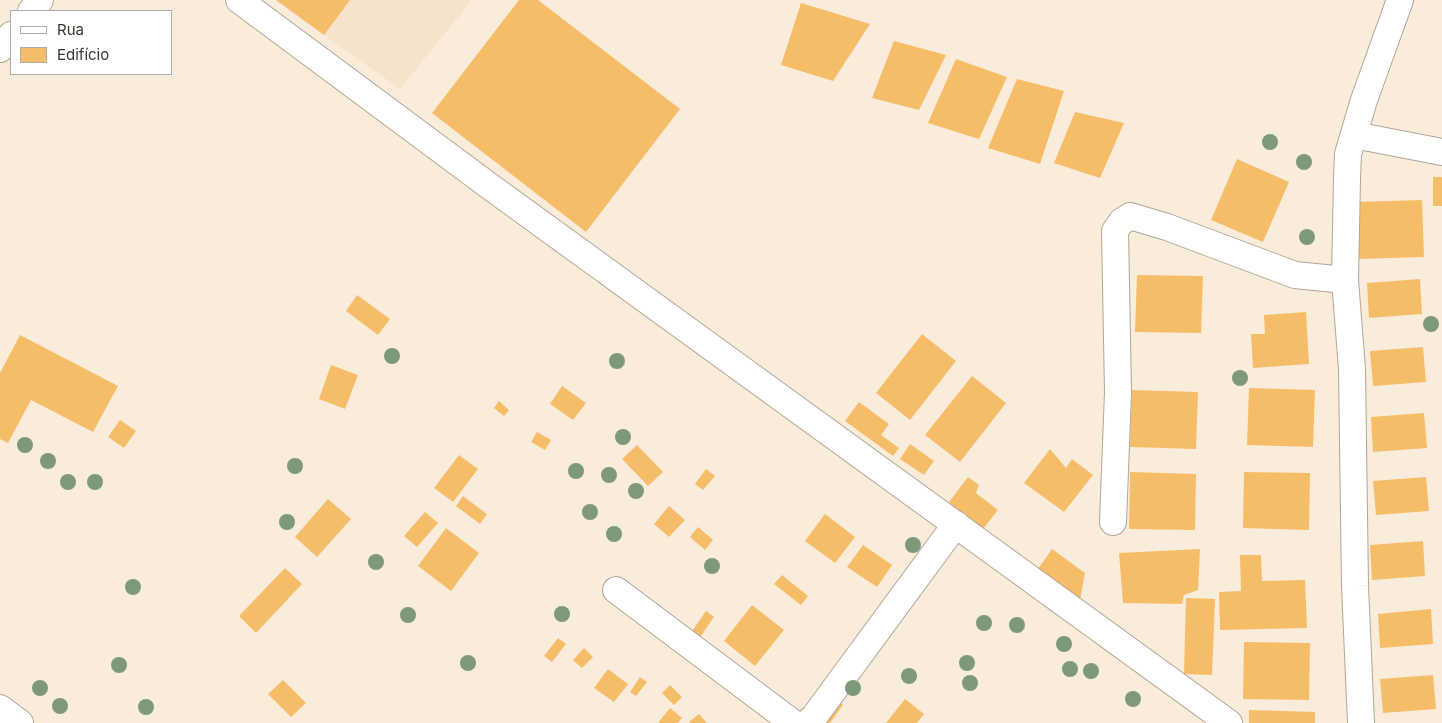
<!DOCTYPE html>
<html>
<head>
<meta charset="utf-8">
<style>
  body { margin:0 }
  #map { position:relative; width:1442px; height:723px; overflow:hidden; background:#f9ecdb; font-family:Inter,sans-serif }
  canvas { display:block }
  .legend { position:absolute; left:10px; top:10px; width:162px; height:65px; box-sizing:border-box; background:#fff; border:1px solid #b0aeab; margin:0; padding:6px 9px; list-style:none; font-size:15px; color:#3a352e }
  .legend li { display:flex; align-items:center; gap:10px; height:25px }
  .legend b { width:25px; border:1px solid #b0aeab }
</style>
</head>
<body>
<div id="map">
<canvas width="1442" height="723"></canvas>
<ul class="legend">
<li><b style="height:6px;background:#fff"></b>Rua</li>
<li><b style="height:14px;background:#f6bd69"></b>Edifício</li>
</ul>
</div>
<script>
const ctx = document.querySelector('canvas').getContext('2d');
ctx.lineJoin = 'round';
function fill(path, color) {
  ctx.fillStyle = color;
  ctx.fill(path, 'evenodd');
}
function trace(path, color, width, dash) {
  ctx.strokeStyle = color;
  ctx.lineWidth = width;
  ctx.lineCap = dash ? 'butt' : 'round';
  ctx.setLineDash(dash || []);
  ctx.stroke(path);
}
fill(new Path2D(`
  M275,0h197l-72,89z`), '#f5e3cb');
fill(new Path2D(`
  M276,0h74l-26,35z
  M519,0h19l142,109 -94,123 -154,-119z
  M801,3l69,21 -37,57 -52,-16z
  M894,41l52,14 -27,55 -47,-12z
  M956,59l51,18 -28,62 -51,-16z
  M1017,79l47,12 -24,73 -52,-16z
  M1075,112l49,11 -24,55 -46,-15z
  M1237,159l52,23 -26,60 -52,-22z
  M1433,177h9v29h-9z
  M1422,200l2,57 -66,2 -2,-57z
  M1137,275l66,1 -2,57 -66,-1z
  M1420,279l2,35 -53,4 -2,-35z
  M357,295l33,24 -12,16 -32,-24z
  M1306,312l3,52 -56,4 -2,-34h14l-1,-19z
  M922,334l34,27 -46,59 -34,-27z
  M20,335l98,51 -25,46 -62,-32 -23,43 -8,-4v-66z
  M1423,347l3,35 -53,4 -3,-35z
  M331,365l27,10 -13,34 -26,-10z
  M972,376l34,27 -46,59 -35,-27z
  M562,386l24,17 -13,17 -23,-16z
  M1249,388l66,2 -2,57 -66,-2z
  M1132,390l66,2 -2,57 -66,-2z
  M499,401l10,9 -5,6 -10,-8z
  M859,402l30,22 -8,11 18,13 -6,8 -48,-35z
  M1424,413l3,35 -54,4 -2,-35z
  M120,420l16,11 -12,17 -16,-11z
  M537,432l14,8 -6,10 -14,-8z
  M910,444l24,17 -10,14 -24,-16z
  M637,445l26,27 -15,14 -26,-27z
  M1050,449l16,19 6,-9 21,16 -29,37 -40,-29z
  M459,455l19,14 -25,33 -19,-14z
  M706,469l9,7 -12,14 -8,-6z
  M1130,472l66,2 -1,56 -66,-1z
  M1244,472l66,1 -1,57 -66,-2z
  M968,477l11,8 -3,8 22,17 -15,19 -34,-27z
  M1426,477l3,34 -53,4 -3,-34z
  M463,496l24,18 -7,10 -24,-18z
  M328,499l23,20 -34,38 -22,-20z
  M669,506l16,14 -16,17 -15,-13z
  M425,512l13,11 -21,24 -13,-11z
  M825,514l30,23 -20,26 -30,-22z
  M698,527l15,13 -8,10 -15,-13z
  M446,528l33,25 -28,38 -33,-25z
  M1423,541l2,35 -53,4 -2,-35z
  M863,545l29,20 -15,22 -30,-20z
  M1052,549l33,24 -5,27 -42,-31z
  M1200,549l-2,41 -14,5 -2,9 -59,-1 -4,-50z
  M1240,555h21l1,26 43,-1 2,48 -87,2 -1,-38 22,-1z
  M285,568l17,16 -46,49 -17,-17z
  M782,575l26,21 -7,9 -27,-21z
  M1186,598l29,1 -3,76 -28,-1z
  M752,605l32,25 -29,36 -31,-25z
  M1431,609l2,35 -53,4 -2,-34z
  M706,611l8,6 -18,26 -8,-6z
  M558,638l8,6 -14,18 -8,-6z
  M1244,642l66,1 -1,57 -66,-1z
  M584,648l9,9 -11,11 -9,-8z
  M608,669l20,15 -14,18 -20,-14z
  M1433,675l3,34 -53,4 -3,-34z
  M640,677l7,5 -11,14 -6,-4z
  M283,680l23,23 -15,14 -23,-23z
  M670,685l12,12 -8,8 -12,-12z
  M832,698l11,7 -13,18h-14z
  M905,699l19,15 -7,9h-31z
  M670,708l12,10 -4,5h-20z
  M1249,710l66,2v11h-66z
  M699,714l8,9h-17l-1,-1z`), '#f6bd69');
const minor = new Path2D(`
  M239,0l253,188 737,535
  M31,11l9,-11
  M0,49l11,-14
  M1354,135l88,17
  M1113,522l5,-130 -3,-161 7,-10 8,-5 37,11 128,48 50,5
  M616,590l177,133
  M0,708l20,15
  M807,723l7,-6 142,-193
  M1361,723l-6,-137 -3,-217 -7,-89 2,-102 1,-24 16,-54 36,-100`);
trace(minor, '#b1a595', 28);
trace(minor, '#fff', 26);
ctx.fillStyle = '#7e987a';
for (const [x, y] of [
  [1270,142],
  [1304,162],
  [1307,237],
  [1431,324],
  [392,356],
  [617,361],
  [1240,378],
  [623,437],
  [25,445],
  [48,461],
  [295,466],
  [576,471],
  [609,475],
  [68,482],
  [95,482],
  [636,491],
  [590,512],
  [287,522],
  [614,534],
  [913,545],
  [376,562],
  [712,566],
  [133,587],
  [562,614],
  [408,615],
  [984,623],
  [1017,625],
  [1064,644],
  [468,663],
  [967,663],
  [119,665],
  [1070,669],
  [1091,671],
  [909,676],
  [970,683],
  [40,688],
  [853,688],
  [1133,699],
  [60,706],
  [146,707]
]) {
  ctx.beginPath();
  ctx.arc(x, y, 8, 0, 2 * Math.PI);
  ctx.fill();
}
</script>
</body>
</html>
